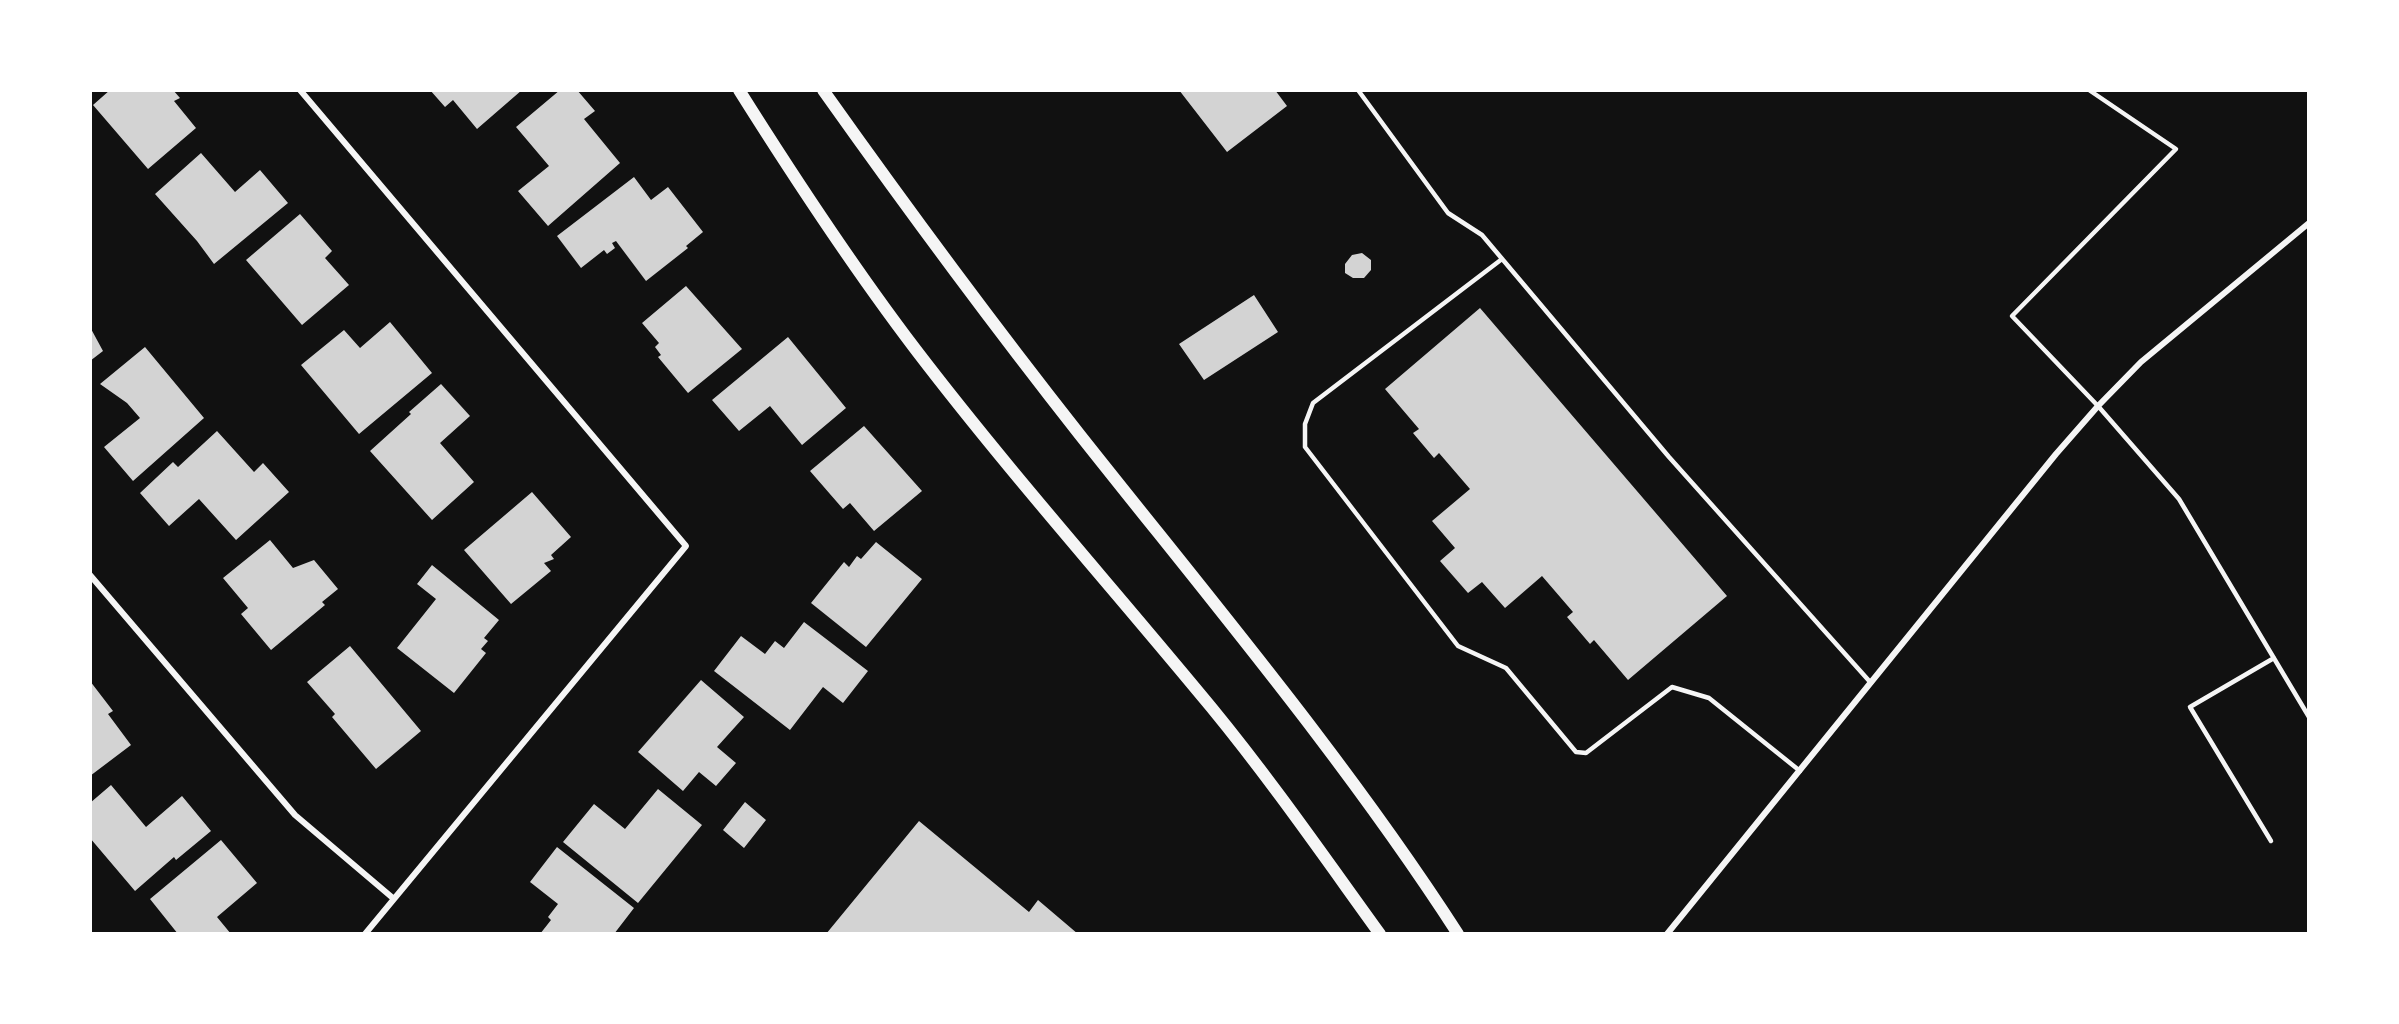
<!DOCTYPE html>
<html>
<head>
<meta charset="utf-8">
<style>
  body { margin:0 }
  #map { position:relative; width:2399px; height:1024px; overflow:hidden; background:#111; font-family:Montserrat,sans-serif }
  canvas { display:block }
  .frame { position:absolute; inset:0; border:92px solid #fff; pointer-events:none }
</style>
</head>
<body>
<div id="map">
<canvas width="2399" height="1024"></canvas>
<div class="frame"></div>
</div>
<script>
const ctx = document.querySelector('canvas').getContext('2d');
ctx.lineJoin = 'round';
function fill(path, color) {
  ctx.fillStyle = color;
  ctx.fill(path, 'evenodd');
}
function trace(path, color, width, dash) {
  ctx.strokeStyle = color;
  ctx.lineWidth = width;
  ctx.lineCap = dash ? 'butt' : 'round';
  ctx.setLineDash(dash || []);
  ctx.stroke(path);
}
fill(new Path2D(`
  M110,90h63l7,8 -6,3 22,27 -48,41 -55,-64z
  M430,90h92l-45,39 -24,-29 -8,7z
  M560,90h17l18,21 -11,8 36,44 -72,63 -30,-35 31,-25 -33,-39z
  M1179,90h96l12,16 -60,46z
  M201,153l34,39 25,-22 28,33 -74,61 -17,-23 -42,-47z
  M634,177l17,23 17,-13 35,45 -17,14 2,2 -42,33 -30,-40 -4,2 3,5 -8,6 -3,-4 -23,18 -24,-32z
  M300,214l32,37 -7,7 24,27 -47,40 -56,-65z
  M1362,253l9,7v10l-7,8h-11l-8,-5v-9l7,-9z
  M686,286l56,63 -54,44 -30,-36 3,-2 -6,-8 4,-4 -17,-20z
  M1254,295l24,37 -74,48 -25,-36z
  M1480,308l247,288 -99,84 -34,-40 -4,4 -23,-27 6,-5 -31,-36 -37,32 -23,-26 -14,11 -28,-32 15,-13 -23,-27 38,-32 -31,-36 -5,5 -21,-25 6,-4 -34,-40z
  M390,322l42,51 -73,61 -58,-69 43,-35 16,18z
  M90,327l13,24 -13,10z
  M788,337l58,71 -44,37 -32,-39 -31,25 -27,-31z
  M145,347l59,71 -71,63 -29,-34 36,-29 -13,-15 -27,-19z
  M441,384l29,32 -30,27 34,39 -42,38 -62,-69 41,-37 -2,-2z
  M864,426l58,65 -48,40 -24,-28 -7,6 -33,-38z
  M217,431l37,41 9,-9 26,29 -53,48 -37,-41 -30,27 -29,-33 33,-31 5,5z
  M532,492l39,45 -20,18 3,4 -10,4 7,8 -40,33 -47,-54z
  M270,540l23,28 21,-8 24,29 -16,13 3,3 -54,45 -30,-36 7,-6 -25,-30z
  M876,542l46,37 -56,68 -55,-44 33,-41 5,5 8,-11 4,3z
  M432,565l67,55 -15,18 4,3 -7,8 5,4 -32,40 -57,-45 39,-49 -19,-15z
  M804,622l64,49 -25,32 -20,-16 -33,43 -76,-59 27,-35 24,18 10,-13 9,7z
  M350,646l71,85 -45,38 -44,-52 3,-3 -28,-32z
  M701,680l43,37 -27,30 19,16 -20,23 -17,-14 -16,19 -45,-39z
  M90,681l23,30 -5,3 23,31 -41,31z
  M111,785l35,42 36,-31 29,35 -35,29 -2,-3 -39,34 -45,-53v-35z
  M658,789l44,36 -64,78 -75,-61 31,-38 31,25z
  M745,802l21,18 -22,28 -21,-18z
  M919,821l110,91 9,-12 40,34h-252z
  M221,840l36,43 -40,34 14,17h-53l-28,-35z
  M557,847l77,61 -20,26h-74l11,-14 -3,-3 10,-13 -28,-22z`), '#d3d3d3');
trace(new Path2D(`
  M1358,90l90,123 34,22 187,222 202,226
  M2089,90l87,59 -164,167 86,90 81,93 130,218
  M1502,259l-189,144 -8,21v23l153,199 48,22 70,84 10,1 86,-66 37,11 91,73
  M2271,841l-81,-134 84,-49`), '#f5f5f5', 4.5);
trace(new Path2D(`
  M300,90l386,456 -321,388
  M90,575l205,240 99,84
  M1667,934l389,-480 42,-48 43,-44 168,-139`), '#f5f5f5', 6);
trace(new Path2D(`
  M739,90c56,89 113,176 177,260 94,123 197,238 295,357 60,73 114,151 169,227
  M823,90c83,117 168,232 257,345 129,163 265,324 378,499`), '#f5f5f5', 12);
</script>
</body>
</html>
